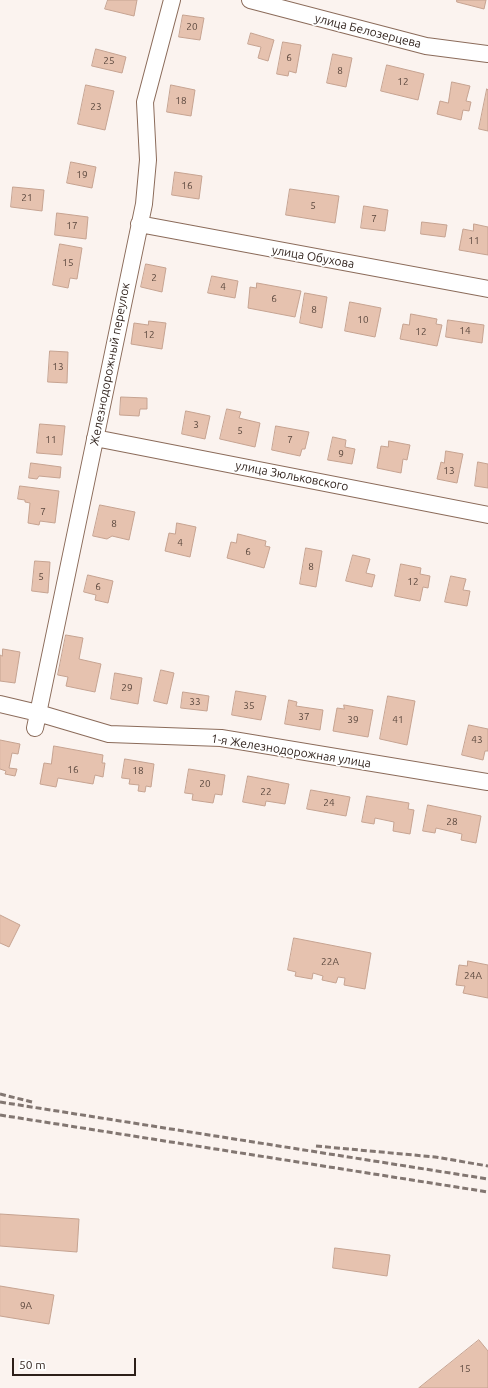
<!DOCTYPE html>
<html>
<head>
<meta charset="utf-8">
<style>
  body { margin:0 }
  #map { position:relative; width:488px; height:1388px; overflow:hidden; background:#fbf3ef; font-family:Ubuntu,sans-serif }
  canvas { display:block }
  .scale { position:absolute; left:12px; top:1358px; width:124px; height:18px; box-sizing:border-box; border:2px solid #2d1f19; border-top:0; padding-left:5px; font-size:12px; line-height:14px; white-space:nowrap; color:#2d1f19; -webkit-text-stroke:3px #fff; paint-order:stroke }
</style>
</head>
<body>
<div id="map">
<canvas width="488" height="1388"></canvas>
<div class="scale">50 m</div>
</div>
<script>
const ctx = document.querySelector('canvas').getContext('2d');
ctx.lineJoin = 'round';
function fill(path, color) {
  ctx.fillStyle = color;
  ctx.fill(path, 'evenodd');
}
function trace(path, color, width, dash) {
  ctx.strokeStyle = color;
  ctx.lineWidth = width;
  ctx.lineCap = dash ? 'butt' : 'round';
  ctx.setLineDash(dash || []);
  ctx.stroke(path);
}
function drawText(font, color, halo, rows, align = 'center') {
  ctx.font = font + ' Ubuntu,sans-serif';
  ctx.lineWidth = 3.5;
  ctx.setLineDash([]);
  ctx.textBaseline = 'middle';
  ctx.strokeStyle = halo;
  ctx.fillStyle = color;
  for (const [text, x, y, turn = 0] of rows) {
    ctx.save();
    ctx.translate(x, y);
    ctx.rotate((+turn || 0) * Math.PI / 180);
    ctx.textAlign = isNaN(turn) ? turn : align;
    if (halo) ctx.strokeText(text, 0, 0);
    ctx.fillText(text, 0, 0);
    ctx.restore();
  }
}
const building = new Path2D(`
  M108,0h29l-3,16 -29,-7z
  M457,0h29l-2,9 -27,-7z
  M183,15l21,3 -4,22 -21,-3z
  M251,33l23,7 -6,21 -10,-3 3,-11 -13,-3z
  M283,42l18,3 -5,28 -7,-2 -1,5 -11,-2z
  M96,49l30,8 -4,16 -30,-7z
  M333,54l19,4 -6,29 -19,-4z
  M387,65l37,9 -6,26 -37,-9z
  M452,82l18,4 -4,15 5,1 -2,9 -6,-1 -2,10 -24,-6 3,-13 8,2z
  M86,85l28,6 -9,39 -27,-6z
  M171,85l24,5 -4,26 -24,-4z
  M487,89l1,1v41l-9,-2z
  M71,162l25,5 -4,21 -25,-5z
  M175,172l27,4 -3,23 -27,-4z
  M13,187l31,3 -2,21 -31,-4z
  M290,189l49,7 -4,27 -49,-8z
  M364,206l24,4 -3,21 -24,-3z
  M57,213l31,4 -2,22 -31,-4z
  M422,222l25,3 -2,12 -24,-3z
  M474,224l14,3v28l-29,-5 4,-21 10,2z
  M60,244l22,4 -5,31 -7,-1 -2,10 -15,-3z
  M146,264l20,4 -4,24 -21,-5z
  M212,276l26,5 -3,17 -27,-5z
  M257,283l44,8 -6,26 -47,-9 2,-21 6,1z
  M305,293l22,4 -5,31 -22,-5z
  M350,302l31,6 -6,29 -30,-6z
  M411,314l26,5 -1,5 6,1 -5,21 -37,-7 3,-15 6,1z
  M448,320l36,5 -2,18 -36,-6z
  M149,321l17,2 -4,26 -31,-5 3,-21 14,2z
  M50,351l18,1 -1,31 -19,-1z
  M121,397l26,1v11h-7l-1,7 -19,-1z
  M227,409l14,3 -2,6 21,5 -5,24 -35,-8z
  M186,411l24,5 -5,23 -23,-5z
  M40,424l25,2 -3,29 -25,-2z
  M276,426l33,6 -4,17h-3l-2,7 -28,-6z
  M333,437l13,3 -1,7 10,2 -3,15 -24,-4z
  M389,441l21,4 -3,15 -4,-1 -2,14 -24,-5 4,-22 7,1z
  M446,451l17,3 -6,29 -20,-4 4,-17 3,1z
  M478,462l10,2v24l-13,-2z
  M31,463l30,4 -1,11 -21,-2 -2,3 -8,-1z
  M20,486l39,5 -4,32 -15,-2 -1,4 -11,-2 2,-20 -5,-1v-2l-7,-1z
  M100,505l35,7 -6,28 -17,-4 -5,3 -14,-3z
  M177,523l19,4 -6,30 -25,-6 4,-18 6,1z
  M238,534l28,7 -1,5 5,1 -6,21 -37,-10 4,-16 5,1z
  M306,548l16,3 -6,36 -16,-3z
  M353,555l17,4 -4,14 9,2 -3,12 -26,-6z
  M35,561l15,1 -2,31 -16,-2z
  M401,564l20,4 -1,6 10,2 -2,12 -5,-1 -3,14 -25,-5z
  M88,575l25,6 -5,22 -13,-3 1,-5 -12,-3z
  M451,576l15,3 -3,11 7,1 -3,15 -22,-4z
  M66,635l17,3 -4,21 22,5 -6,28 -29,-6 2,-9 -10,-2z
  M3,649l17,3 -5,31 -15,-2v-26l2,1z
  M161,670l13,3 -7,31 -13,-3z
  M115,673l27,5 -4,26 -27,-5z
  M236,691l30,5 -5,24 -29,-5z
  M183,692l26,4 -2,15 -26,-3z
  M388,696l27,5 -8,44 -27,-6z
  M289,700l8,2 -1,4 27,4 -3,20 -35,-6z
  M344,705l29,5 -5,27 -35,-6 4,-23 7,1z
  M469,725l19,4v22h-3l-2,9 -21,-5z
  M0,740l20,4 -2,10 -6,-1 -3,15 8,1 -2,7 -10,-2 1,-3 -6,-2z
  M54,746l49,9 -1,8h3l-2,14 -8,-2 -2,9 -35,-6 -2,9 -16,-3 4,-21 7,1z
  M125,759l29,5 -3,23 -5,-1 -1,6 -7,-1 1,-6 -10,-1 1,-5 -8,-1z
  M189,769l36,6 -3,20 -7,-1 -2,9 -21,-3 1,-6 -8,-1z
  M248,776l41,8 -4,20 -19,-3 -1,5 -22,-4z
  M311,790l39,7 -4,19 -39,-7z
  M367,796l42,7 -1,6 6,1 -4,24 -17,-3 1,-9 -19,-4 -1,6 -12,-2z
  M428,805l53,11 -5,27 -15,-3 1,-6 -26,-6 -1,5 -12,-2z
  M0,915l20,10 -11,22 -9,-4z
  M294,938l77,15 -6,36 -21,-4 1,-7 -7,-1 -2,6 -14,-3 1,-4 -10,-3 -1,6 -17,-3 1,-4 -8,-2z
  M468,961l20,4v33l-25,-5 2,-7 -9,-1 3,-20 8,1z
  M0,1214l79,5 -2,33 -77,-6z
  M335,1248l55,7 -3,21 -54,-8z
  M0,1286l54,9 -5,29 -49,-8z
  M479,1340l9,11v37h-69z`);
fill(building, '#e6c2af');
trace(building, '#c6a391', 1);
const street = new Path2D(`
  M250,0l176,46 62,8
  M139,224l349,65
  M95,438l393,77
  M0,704l38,9 71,21 112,4 267,44
  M35,728l109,-524 4,-44 -3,-58 27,-102`);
trace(street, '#8b6b5a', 18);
trace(street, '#fff', 16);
trace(new Path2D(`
  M0,1094l32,8
  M0,1102l488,77
  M0,1115l488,77
  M316,1146l119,11 53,9`), '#827671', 3, [6, 3]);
drawText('10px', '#5b483e', null, [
  ["20",192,27],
  ["6",289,58],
  ["25",109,61],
  ["8",340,71],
  ["12",403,82],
  ["18",181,101],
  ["23",96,107],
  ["19",82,175],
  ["16",187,186],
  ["21",27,198],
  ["5",313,206],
  ["7",374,219],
  ["17",72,226],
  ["11",474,241],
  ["15",68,263],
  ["2",154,278],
  ["4",223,287],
  ["6",274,299],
  ["8",314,310],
  ["10",363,320],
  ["14",465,331],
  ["12",421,332],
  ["12",149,335],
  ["13",58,367],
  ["3",196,425],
  ["5",240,431],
  ["11",51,440],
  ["7",290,440],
  ["9",341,454],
  ["13",449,471],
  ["7",43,512],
  ["8",114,524],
  ["4",180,543],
  ["6",248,552],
  ["8",311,567],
  ["5",41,577],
  ["12",413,582],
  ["6",98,587],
  ["29",127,688],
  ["33",195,702],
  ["35",249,706],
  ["37",304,717],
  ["39",353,720],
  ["41",398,720],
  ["43",477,740],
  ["16",73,770],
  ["18",138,771],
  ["20",205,784],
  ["22",266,792],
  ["24",329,803],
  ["28",452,822],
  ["22А",330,962],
  ["24А",473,976],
  ["9А",26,1306],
  ["15",465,1369]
]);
drawText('12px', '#2d1f19', '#fff', [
  ["улица Белозерцева",368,31,14],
  ["улица Обухова",313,257,10],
  ["Железнодорожный переулок",110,364,-79],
  ["улица Зюльковского",292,476,11],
  ["1-я Железнодорожная улица",291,751,9]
]);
</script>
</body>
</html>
